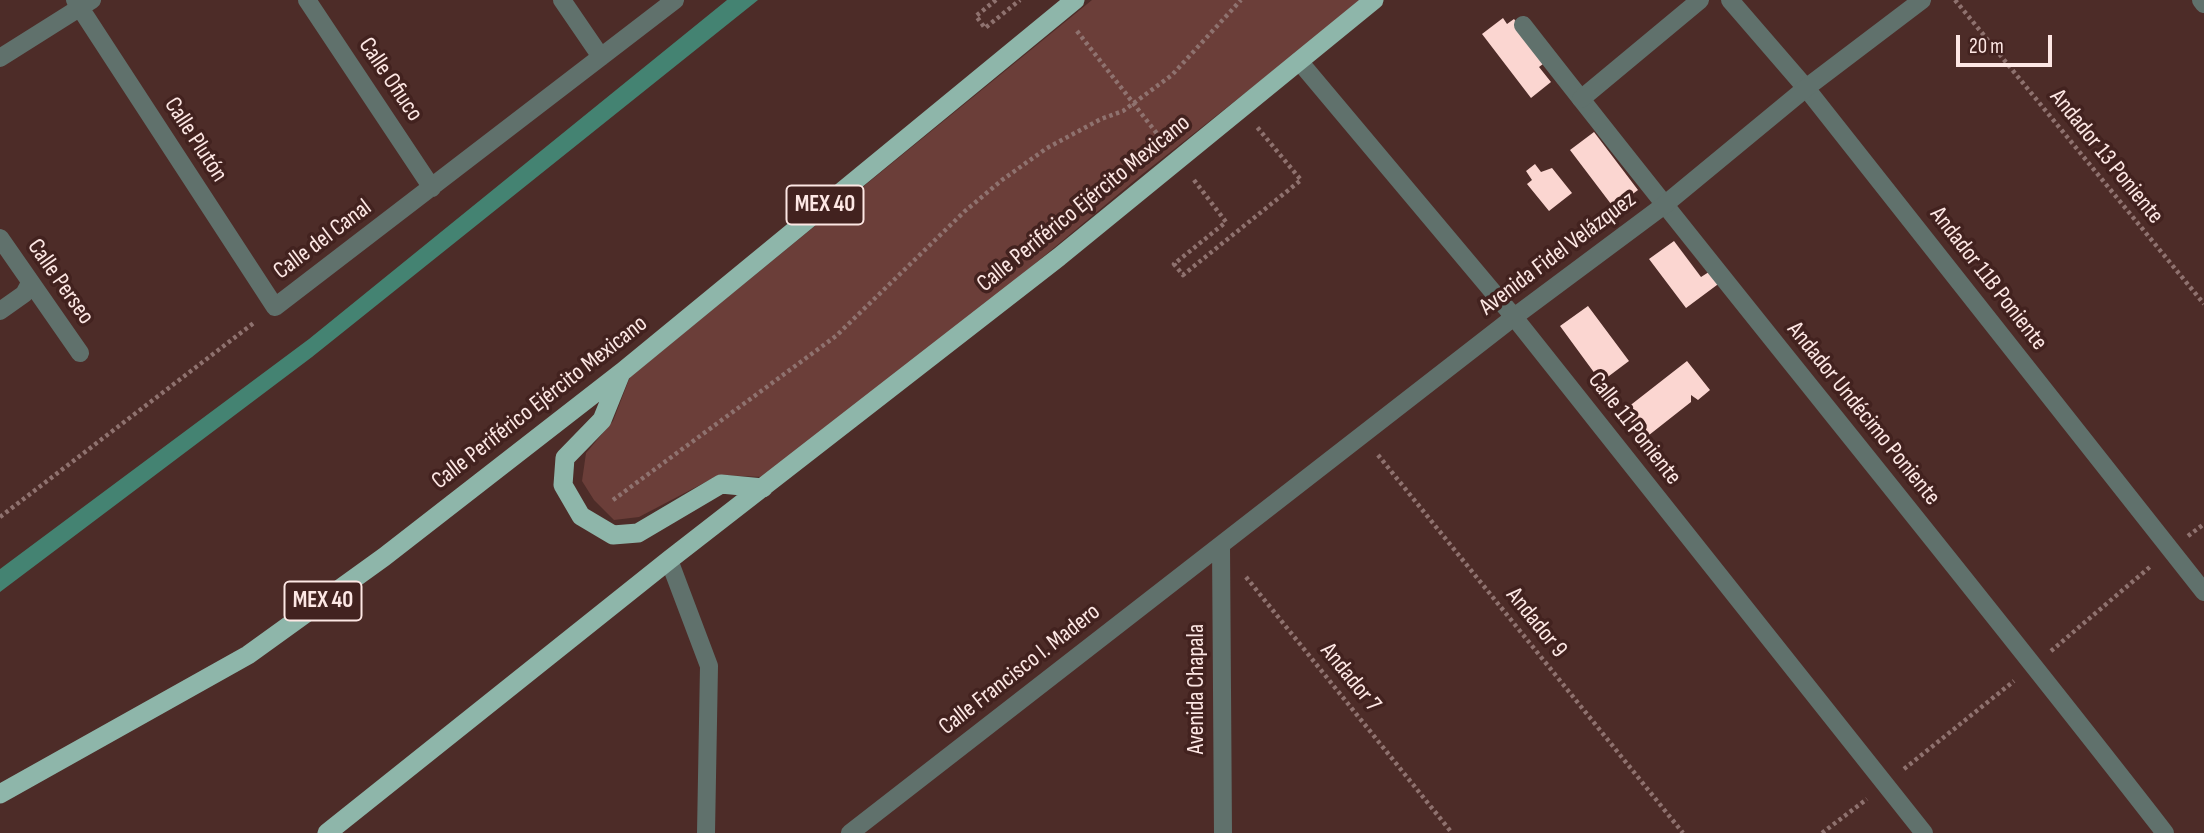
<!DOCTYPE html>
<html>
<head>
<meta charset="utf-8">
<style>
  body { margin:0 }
  #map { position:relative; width:2204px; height:833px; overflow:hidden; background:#4d2c28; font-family:"Sofia Sans Condensed",sans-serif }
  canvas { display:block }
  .scale { position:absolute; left:1956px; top:35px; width:96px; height:32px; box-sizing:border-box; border:4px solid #fde7e4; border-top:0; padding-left:9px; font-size:21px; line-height:24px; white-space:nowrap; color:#fde7e4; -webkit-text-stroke:5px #42221f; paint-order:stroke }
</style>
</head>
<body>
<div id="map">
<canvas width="2204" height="833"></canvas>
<div class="scale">20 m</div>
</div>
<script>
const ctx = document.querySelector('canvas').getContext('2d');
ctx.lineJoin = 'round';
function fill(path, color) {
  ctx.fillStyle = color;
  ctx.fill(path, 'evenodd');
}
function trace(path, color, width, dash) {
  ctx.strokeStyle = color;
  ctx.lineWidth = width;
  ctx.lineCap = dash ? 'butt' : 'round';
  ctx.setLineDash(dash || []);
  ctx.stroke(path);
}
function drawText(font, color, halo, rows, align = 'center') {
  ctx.font = font + ' "Sofia Sans Condensed",sans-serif';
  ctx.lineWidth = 7;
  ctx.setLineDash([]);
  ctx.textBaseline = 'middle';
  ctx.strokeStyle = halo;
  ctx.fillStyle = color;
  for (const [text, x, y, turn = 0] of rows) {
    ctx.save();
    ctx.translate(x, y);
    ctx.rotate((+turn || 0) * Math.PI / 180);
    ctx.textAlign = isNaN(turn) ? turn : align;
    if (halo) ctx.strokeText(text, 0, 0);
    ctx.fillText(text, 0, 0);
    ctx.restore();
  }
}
fill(new Path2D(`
  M1092,0h271l-223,176 -163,136 -214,165 -44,-2 -80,42 -25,3 -20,-20 -12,-19 4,-28 27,-32 17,-44z`), '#6b3e39');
fill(new Path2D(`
  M727,0h31l-446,357 -312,235v-23l309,-230z`), '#448372');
fill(new Path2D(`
  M1503,18l4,6 7,-5 33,42 -8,6 12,15 -20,16 -49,-64z
  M1594,132l44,58 -24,18 -44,-58z
  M1535,164l6,8 11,-4 20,25 -23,18 -22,-27 5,-4 -6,-9z
  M1674,241l27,36 11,-7 9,12 -35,26 -37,-49z
  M1588,306l41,55 -28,21 -41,-56z
  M1687,361l23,29 -12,10 -7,-5v7l-47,37 -21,-28z`), '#fbd6d1');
trace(new Path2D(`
  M996,0l-20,16 9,12 35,-28
  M1955,0l249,304
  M1077,31l85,109
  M1194,180l32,42 -52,42 9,11 118,-95 -44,-53
  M1378,455l305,378
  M613,500l223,-164 129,-125 37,-31 45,-32 54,-29 22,-8 49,-36 69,-75
  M0,517l255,-195
  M2188,536l16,-12
  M1246,577l206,256
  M2051,651l100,-85
  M1904,769l110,-88
  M1822,833l45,-34`), '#8f726f', 4.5, [3.5, 3.5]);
trace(new Path2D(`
  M1730,0l76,88 398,504
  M1523,25c211,271 431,536 642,808`), '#60716c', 18);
trace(new Path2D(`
  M75,0l200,307 400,-307
  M307,0l125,188
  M562,0l39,57
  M2201,0l3,4
  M0,58l92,-58
  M1299,61l215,256 410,516
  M1581,99l119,-99
  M0,238l80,115
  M0,311l24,-17 6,-11
  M1221,545l2,288
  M669,560l40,106 -3,167
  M850,833l664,-516 149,-111 143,-118 116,-88`), '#60716c', 18);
trace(new Path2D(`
  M621,373l-19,47 -37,38 -2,27 18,31 32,19 25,-2 83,-49 42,4
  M0,794l248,-139 136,-98 238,-185 453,-372
  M327,833l342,-273 390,-303 315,-257`), '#8eb6aa', 19);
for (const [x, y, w] of [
  [825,205,77],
  [323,601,77]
]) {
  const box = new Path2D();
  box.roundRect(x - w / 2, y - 19.5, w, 39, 5);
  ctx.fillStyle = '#42221f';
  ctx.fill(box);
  trace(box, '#fde7e4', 2);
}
drawText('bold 23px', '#fde7e4', null, [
  ["MEX 40",825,205],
  ["MEX 40",323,601]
]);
drawText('24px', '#fde7e4', '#42221f', [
  ["Calle Ofiuco",390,80,56],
  ["Calle Plutón",195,140,57],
  ["Andador 13 Poniente",2106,157,51],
  ["Calle Periférico Ejército Mexicano",1084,204,-39],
  ["Calle del Canal",323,240,-37],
  ["Avenida Fidel Velázquez",1558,254,-37],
  ["Andador 11B Poniente",1988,279,52],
  ["Calle Perseo",60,282,55],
  ["Calle Periférico Ejército Mexicano",540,403,-38],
  ["Andador Undécimo Poniente",1863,414,51],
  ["Calle 11 Poniente",1634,429,52],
  ["Andador 9",1536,623,51],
  ["Calle Francisco I. Madero",1020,670,-38],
  ["Andador 7",1350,678,51],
  ["Avenida Chapala",1197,689,-90]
]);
</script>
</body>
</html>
